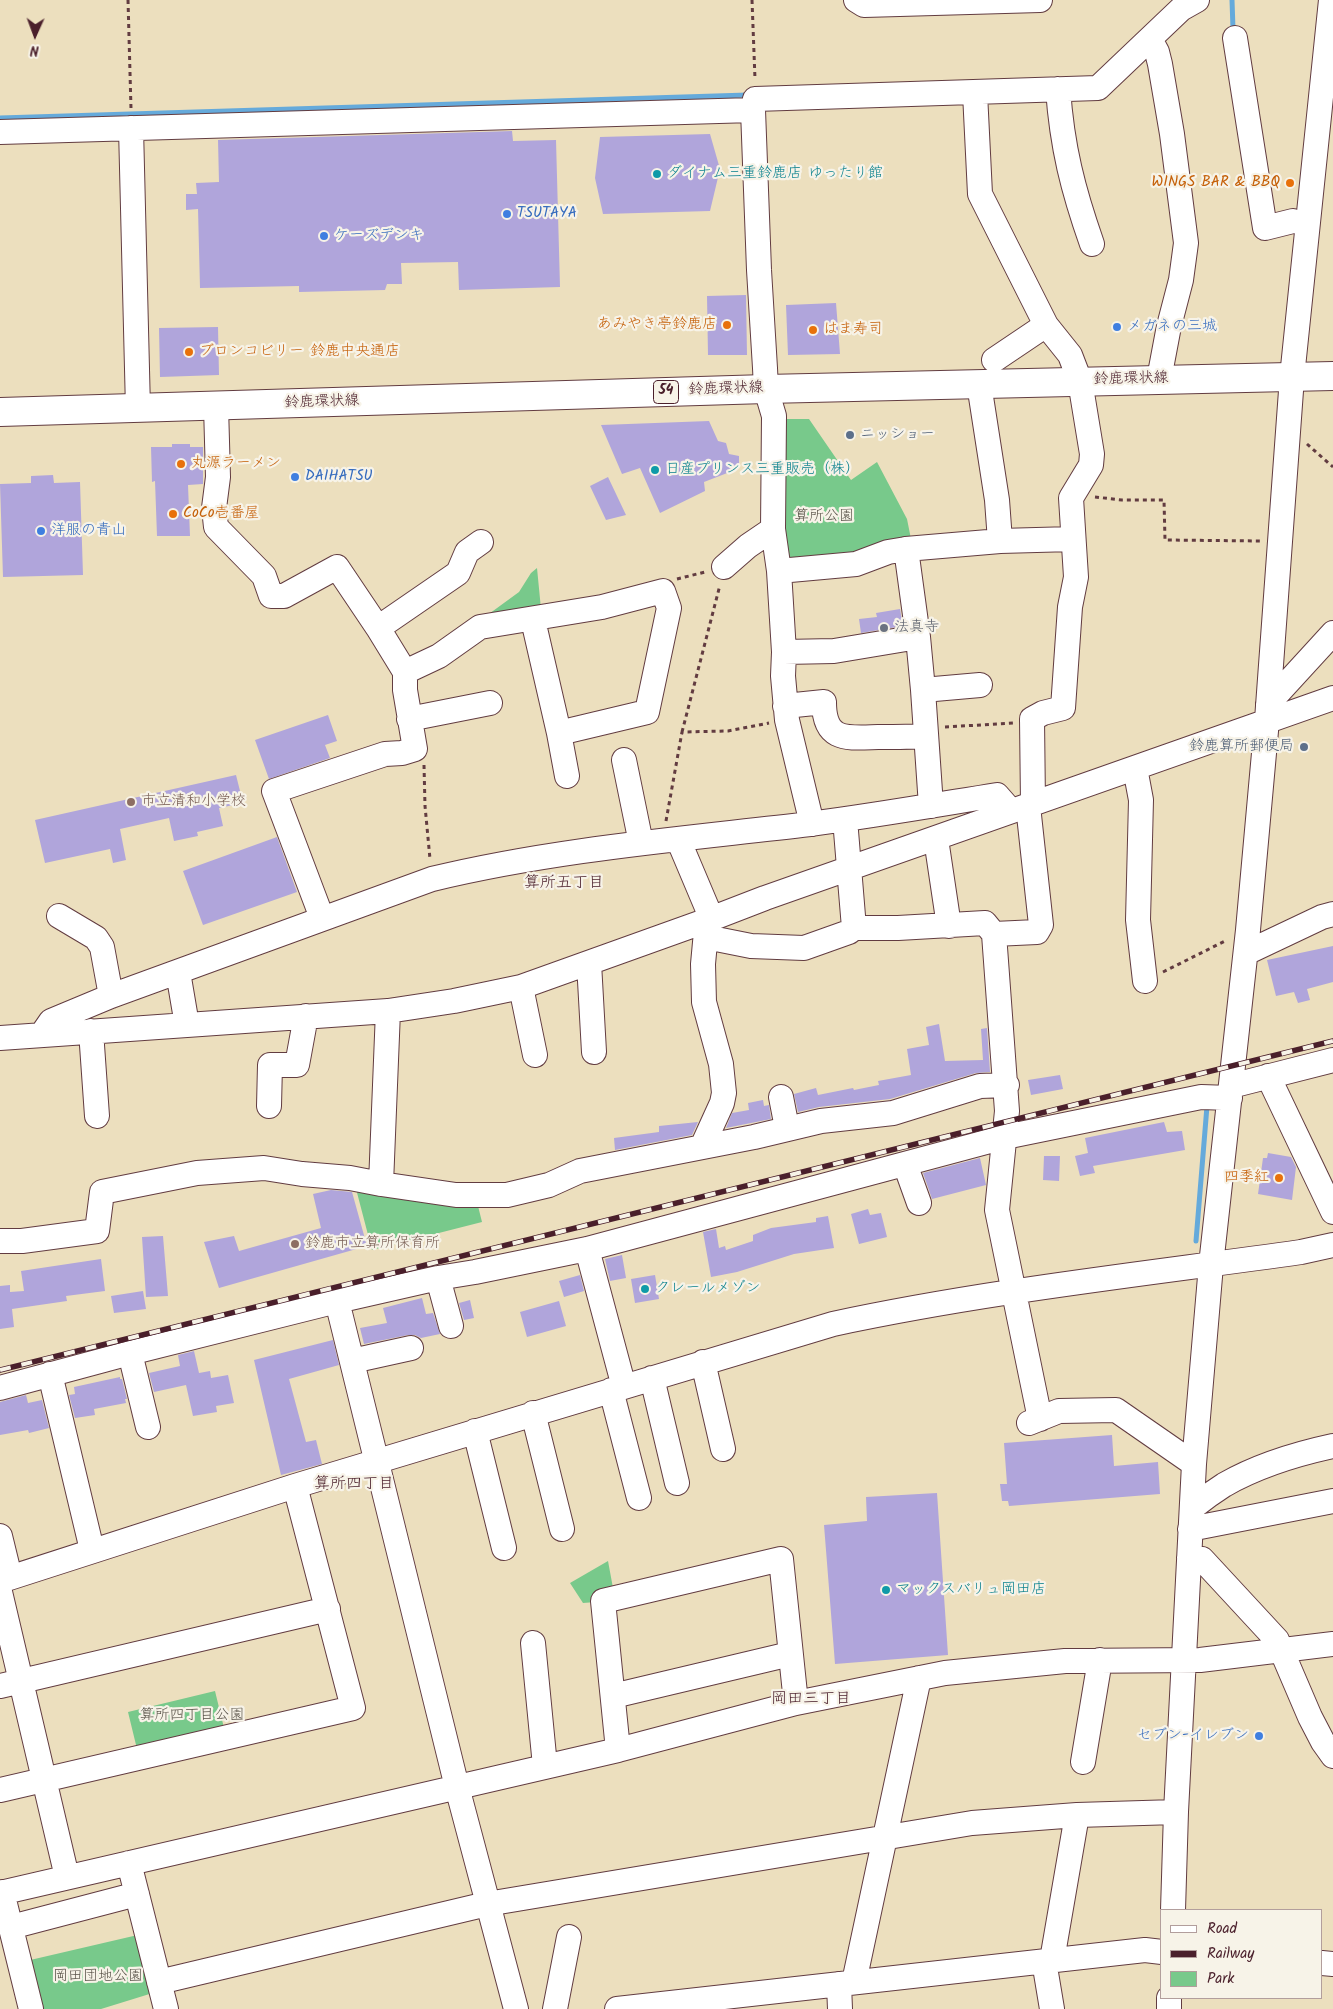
<!DOCTYPE html>
<html>
<head>
<meta charset="utf-8">
<style>
  body { margin:0 }
  #map { position:relative; width:1333px; height:2009px; overflow:hidden; background:#ecdfbe; font-family:Kalam,sans-serif }
  canvas { display:block }
  .legend { position:absolute; left:1160px; top:1909px; width:162px; height:90px; box-sizing:border-box; background:#f7f3e8; border:1px solid #b29e9c; margin:0; padding:6px 9px; list-style:none; font-size:15px; color:#4a1f2b }
  .legend li { display:flex; align-items:center; gap:10px; height:25px }
  .legend b { width:25px; border:1px solid #b29e9c }
  .north { position:absolute; left:10px; top:10px; width:50px; height:50px; -webkit-text-stroke:4px #f7f3e8; paint-order:stroke; rotate:182deg; font-size:14px; font-weight:700; line-height:20px; text-align:center; color:#4a1f2b }
  .north::after { content:''; display:block; margin:auto; width:18px; height:22px; background:#4a1f2b; clip-path:polygon(50% 0,100% 100%,50% 72%,0 100%) }
</style>
</head>
<body>
<div id="map">
<canvas width="1333" height="2009"></canvas>
<ul class="legend">
<li><b style="height:6px;background:#fff"></b>Road</li>
<li><b style="height:6px;background:#4a1f2b"></b>Railway</li>
<li><b style="height:14px;background:#78c98b"></b>Park</li>
</ul>
<div class="north">N</div>
</div>
<script>
const ctx = document.querySelector('canvas').getContext('2d');
ctx.lineJoin = 'round';
function fill(path, color) {
  ctx.fillStyle = color;
  ctx.fill(path, 'evenodd');
}
function trace(path, color, width, dash) {
  ctx.strokeStyle = color;
  ctx.lineWidth = width;
  ctx.lineCap = dash ? 'butt' : 'round';
  ctx.setLineDash(dash || []);
  ctx.stroke(path);
}
function drawText(font, color, halo, rows, align = 'center') {
  ctx.font = font + ' Kalam,"Klee One",sans-serif';
  ctx.lineWidth = 4.5;
  ctx.setLineDash([]);
  ctx.textBaseline = 'middle';
  ctx.strokeStyle = halo;
  ctx.fillStyle = color;
  for (const [text, x, y, turn = 0] of rows) {
    ctx.save();
    ctx.translate(x, y);
    ctx.rotate((+turn || 0) * Math.PI / 180);
    ctx.textAlign = isNaN(turn) ? turn : align;
    if (halo) ctx.strokeText(text, 0, 0);
    ctx.fillText(text, 0, 0);
    ctx.restore();
  }
}
fill(new Path2D(`
  M782,419h27l42,61 26,-18 30,57 4,20 -13,6 -114,21z
  M537,568l4,41 -59,10 37,-27 12,-19z
  M355,1185l122,17 5,20 -110,28z
  M608,1561l5,27 -17,14 -13,1 -13,-20z
  M215,1691l9,37 -87,21 -9,-37z
  M142,1934l14,58 -55,17h-62l-13,-48z`), '#78c98b');
trace(new Path2D(`
  M1232,0l1,29
  M0,118l748,-23
  M1196,1241l11,-135`), '#65aadb', 5);
fill(new Path2D(`
  M512,131l1,10 43,-1 4,147 -101,3 -1,-28 -57,1 1,21h-15l-2,6 -86,2v-6l-99,2 -2,-79 -12,1v-16h11l-1,-11 23,-1 -1,-42z
  M710,134l10,35 -10,42 -107,3 -8,-36 5,-41z
  M746,295l1,60h-39l-1,-59z
  M836,303l4,51 -52,1 -2,-50z
  M218,327l1,48 -59,2 -1,-49z
  M709,421l9,20 8,2 3,11 10,2v9l-4,5 -31,12 1,9 -45,22 -20,-45 -18,6 -21,-49z
  M172,444h18v3h13v37l-15,1 2,51h-33l-2,-55 -3,1 -1,-35h21z
  M53,475l1,8 26,-1 3,93 -80,2 -3,-93 31,-1v-7z
  M608,477l18,38 -20,5 -16,-34z
  M900,609l3,17 -42,7 -2,-14 18,-2 -1,-4z
  M328,715l9,26 -12,4 5,13 -61,21 -14,-39z
  M236,775l7,28 -24,5 4,18 -26,6 1,4 -24,5 -5,-23 -49,11 6,31 -13,3 -3,-14 -65,14 -10,-43z
  M277,837l20,55 -94,33 -20,-54z
  M1333,946v36l-26,7 3,11 -12,3 -4,-11 -18,4 -9,-36z
  M939,1024l6,37 38,-1 -2,-31 6,-1 3,44 -14,1 -86,26 -71,8 -21,5 -4,-18 22,-6 2,7 35,-7 1,2 25,-5 -1,-4 33,-6 -4,-26 22,-4 -3,-18z
  M1060,1075l3,14 -32,6 -3,-15z
  M763,1100l1,6 5,-1 2,14 -45,9 6,-15 17,-3 -1,-7z
  M698,1122l-6,13 -77,15 -1,-12 45,-6v-6z
  M1164,1122l3,10 15,-1 3,19 -92,16 2,7 -15,3 -5,-20 13,-3 -3,-15z
  M1268,1153l23,4 5,10 -4,33 -34,-6 5,-36h4z
  M1044,1156h16l-1,25 -16,-1z
  M980,1158l6,27 -54,14 -9,-26z
  M331,1190l21,2 15,54 -148,42 -15,-46 30,-6 5,15 82,-23 -8,-34z
  M868,1209l2,6 11,-2 6,24 -28,7 -8,-30z
  M828,1216l6,32 -40,6 -57,18 -26,5 -8,-45 13,-3 3,19 6,-2 1,4 27,-9v-6l18,-7 45,-6v-4z
  M163,1236l5,60 -22,1 -4,-60z
  M622,1255l4,23 -16,3 -5,-22z
  M101,1259l4,32 -39,5 1,5 -55,8 2,18 -14,2v-43l10,-1v7l14,-1 -3,-20z
  M580,1275l4,16 -20,6 -5,-16z
  M655,1275l4,24 -24,4 -4,-24z
  M143,1291l3,18 -32,4 -3,-17z
  M422,1298l4,16 7,-1 7,21 -19,4 -6,-3h-7l-44,9 -4,-16 27,-5 -4,-15z
  M470,1300l4,18 -10,2 -5,-17z
  M559,1301l7,25 -39,11 -7,-25z
  M333,1340l6,25 -50,14 17,63 10,-2 6,24 -41,11 -27,-115z
  M194,1351l5,22 11,-2 1,7 17,-3 6,28 -18,3 1,6 -24,4 -7,-31 -32,7 -5,-19 31,-7 -2,-11z
  M120,1377v2h2l5,20h-2l1,4 -32,6 1,6 -20,3 -6,-23 6,-1 -1,-7z
  M26,1395l2,8 14,-3 7,28 -20,5 -1,-3 -28,5v-33z
  M1112,1435l2,31 44,-4 2,32 -151,12 -1,-5h-6l-2,-17h7l-3,-41z
  M937,1493l11,162 -113,9 -11,-139 43,-4 -1,-24z`), '#b0a5db');
const minor = new Path2D(`
  M856,0l8,5 176,-5
  M1235,38l30,190 28,-7
  M1150,39l7,13 3,12 12,70 14,109 -5,37 -12,46 -10,53
  M1058,89c4,58 15,101 34,155
  M975,93l5,101 66,131 24,30 10,26 12,73 -1,11 -20,33 5,79 -6,30 -7,101 -20,5 -11,6 1,85
  M131,128l7,281
  M0,132l753,-22
  M994,360l52,-35
  M979,384l18,116 3,41
  M216,406l2,71 -4,31 2,19 48,49 7,20h13l53,-29 41,61 27,44v18l10,59 -13,4 -17,1 -111,37 48,127
  M906,549l12,88 5,53
  M724,567l24,-21 25,-17
  M779,571l77,-7 32,-12 18,-3 94,-8 73,-2
  M378,628l80,-55 9,-21 14,-10
  M784,652l50,-1 84,-14
  M405,672l34,-16 41,-29 122,-20 61,-16 6,17 -22,104 -88,21 -26,-113
  M1268,704l65,-71
  M785,706l39,-4c0,40 23,36 54,35 16,0 32,0 48,-1
  M409,719l81,-16
  M559,733l8,43
  M624,760l17,83
  M1135,768l6,32 -3,120 7,61
  M931,806l-8,-116 57,-5
  M1028,806l13,119 -4,7 -43,2 13,177 -10,99 43,209
  M845,819l9,109
  M812,824l-25,-104 -4,-44 1,-24 -5,-81 -6,-42 1,-113 -8,-27 -1,-21 -6,-98 -6,-160 2,-11 343,-11 83,-79 16,-9
  M678,839l30,71 -5,54 1,38 17,62 3,29 -2,10 -20,44
  M936,839l13,87
  M59,916l37,22 6,9 9,49
  M706,937l45,9 53,2 45,-16 5,-4h44l87,-5 9,11
  M1246,953l76,-36 11,-3
  M589,963l5,89
  M178,972l9,53
  M521,987l14,68
  M91,1031l6,85
  M42,1034l9,-13 60,-25 321,-117c124,-30 252,-40 378,-55 62,-8 125,-19 187,-29l14,16
  M0,1038l388,-27 66,-10 67,-14 187,-67 57,-22 568,-200
  M1268,1076l65,136
  M1231,1086l102,-26
  M781,1097l6,31
  M269,1106l1,-41h27l9,-49
  M905,1164l14,39
  M381,1184l7,-173
  M0,1241h22l75,-10 5,-39 95,-19 67,-5 38,6 48,4 31,6 75,11h51l42,-10 31,-14 174,-34 67,-16 72,-8 87,-27 27,-1
  M587,1249l37,138
  M438,1278l13,48
  M337,1301l120,486 59,222
  M130,1353l18,74
  M352,1361l59,-13
  M703,1362l20,87
  M50,1374l42,176
  M652,1378l25,105
  M0,1388l130,-35 207,-52 101,-23 37,-6 112,-23 418,-112 196,-40 29,1
  M611,1390l28,108
  M533,1413l29,116
  M1029,1423l30,-12 57,-1 78,54
  M475,1431l29,117
  M1192,1508c10,-8 21,-16 32,-23 33,-19 72,-31 109,-39
  M1190,1529l143,-28
  M0,1536l10,41
  M1189,1558l13,1 75,81 33,77 13,25 10,14
  M0,1581l295,-95 538,-162c154,-33 312,-50 468,-72l32,-7
  M0,1592l67,285
  M533,1643l12,123
  M0,1686l328,-77
  M613,1696l177,-42
  M618,1750l-15,-149 178,-42 15,144
  M1083,1762l17,-102
  M0,1790l353,-82 -58,-222
  M129,1863l37,146
  M2,1892l29,117
  M0,1893l618,-143 178,-47 149,-30 120,-12 135,-1 133,-16
  M1173,1910l3,-98 18,-348 17,-199 37,-335 19,-210 25,-343 39,-377
  M11,1927l126,-33
  M1052,1960l25,-145
  M1044,1961l8,48
  M1322,1963l11,1
  M159,1982l328,-78 485,-81 105,-8 99,-3
  M854,1982l65,-304
  M839,1984l1,25
  M555,2009l14,-72
  M617,2009l528,-59 17,2
  M1169,2009v-11`);
const major = new Path2D(`
  M0,412l766,-23 567,-13`);
trace(minor, '#623c41', 26);
trace(major, '#623c41', 30);
trace(new Path2D(`
  M128,0l3,109
  M752,0l3,79
  M1307,444l26,23
  M1095,497l27,3h42l1,40 96,1
  M677,579l28,-7
  M945,727l69,-4
  M682,732l38,-147
  M424,765l1,41 5,53
  M666,821l16,-89 46,-1 41,-8
  M1163,972l64,-32`), '#623c41', 3, [4, 4]);
trace(minor, '#fff', 24);
trace(major, '#fff', 28);
const rail = new Path2D(`
  M0,1370l1333,-329`);
trace(rail, '#4a1f2b', 5.5);
trace(rail, '#f7f3e8', 4, [11]);
for (const [x, y, r, color] of [
  [657,174,5,"#0f9aa8"],
  [1290,183,5,"#e8710a"],
  [507,214,5,"#3f7fe0"],
  [324,236,5,"#3f7fe0"],
  [727,325,5,"#e8710a"],
  [1117,327,5,"#3f7fe0"],
  [813,330,5,"#e8710a"],
  [189,352,5,"#e8710a"],
  [850,435,5,"#5c6f8a"],
  [181,464,5,"#e8710a"],
  [655,470,5,"#0f9aa8"],
  [295,477,5,"#3f7fe0"],
  [173,514,5,"#e8710a"],
  [41,531,5,"#3f7fe0"],
  [884,628,5,"#6b7280"],
  [1304,747,5,"#5c6f8a"],
  [131,802,5,"#8d6e63"],
  [1279,1178,5,"#e8710a"],
  [295,1244,5,"#8d6e63"],
  [645,1289,5,"#0f9aa8"],
  [886,1590,5,"#0f9aa8"],
  [1259,1736,5,"#3f7fe0"]
]) {
  const dot = new Path2D();
  dot.arc(x, y, r, 0, 2 * Math.PI);
  ctx.fillStyle = color;
  ctx.fill(dot);
  trace(dot, '#f7f3e8', 2);
}
for (const [x, y, w] of [
  [666,392,25]
]) {
  const box = new Path2D();
  box.roundRect(x - w / 2, y - 11.5, w, 23, 4);
  ctx.fillStyle = '#f7f3e8';
  ctx.fill(box);
  trace(box, '#4a1f2b', 1);
}
drawText('bold 14px', '#4a1f2b', null, [
  ["54",666,392]
]);
drawText('15px', '#0d838f', '#f7f3e8', [
  ["ダイナム三重鈴鹿店 ゆったり館",667,174],
  ["日産プリンス三重販売（株）",665,470],
  ["クレールメゾン",655,1289],
  ["マックスバリュ岡田店",896,1590]
], 'left');
drawText('15px', '#c56008', '#f7f3e8', [
  ["WINGS BAR & BBQ",1280,183,"right"],
  ["あみやき亭鈴鹿店",717,325,"right"],
  ["はま寿司",823,330],
  ["ブロンコビリー 鈴鹿中央通店",199,352],
  ["丸源ラーメン",191,464],
  ["CoCo壱番屋",183,514],
  ["四季紅",1269,1178,"right"]
], 'left');
drawText('15px', '#366cbe', '#f7f3e8', [
  ["TSUTAYA",517,214],
  ["ケーズデンキ",334,236],
  ["メガネの三城",1127,327],
  ["DAIHATSU",305,477],
  ["洋服の青山",51,531],
  ["セブン-イレブン",1249,1736,"right"]
], 'left');
drawText('15px', '#4a1f2b', '#f7f3e8', [
  ["鈴鹿環状線",1131,380,-1],
  ["鈴鹿環状線",726,390,-2],
  ["鈴鹿環状線",322,403,-2]
]);
drawText('15px', '#4e5e75', '#f7f3e8', [
  ["ニッショー",860,435],
  ["鈴鹿算所郵便局",1294,747,"right"]
], 'left');
drawText('15px', '#585248', '#f7f3e8', [
  ["算所公園",824,517],
  ["算所四丁目公園",192,1716],
  ["岡田団地公園",98,1977]
]);
drawText('15px', '#5b616d', '#f7f3e8', [
  ["法真寺",894,628]
], 'left');
drawText('15px', '#785e54', '#f7f3e8', [
  ["市立清和小学校",141,802],
  ["鈴鹿市立算所保育所",305,1244]
], 'left');
drawText('16px', '#4a1f2b', '#f7f3e8', [
  ["算所五丁目",564,884],
  ["算所四丁目",354,1485],
  ["岡田三丁目",811,1700]
]);
</script>
</body>
</html>
